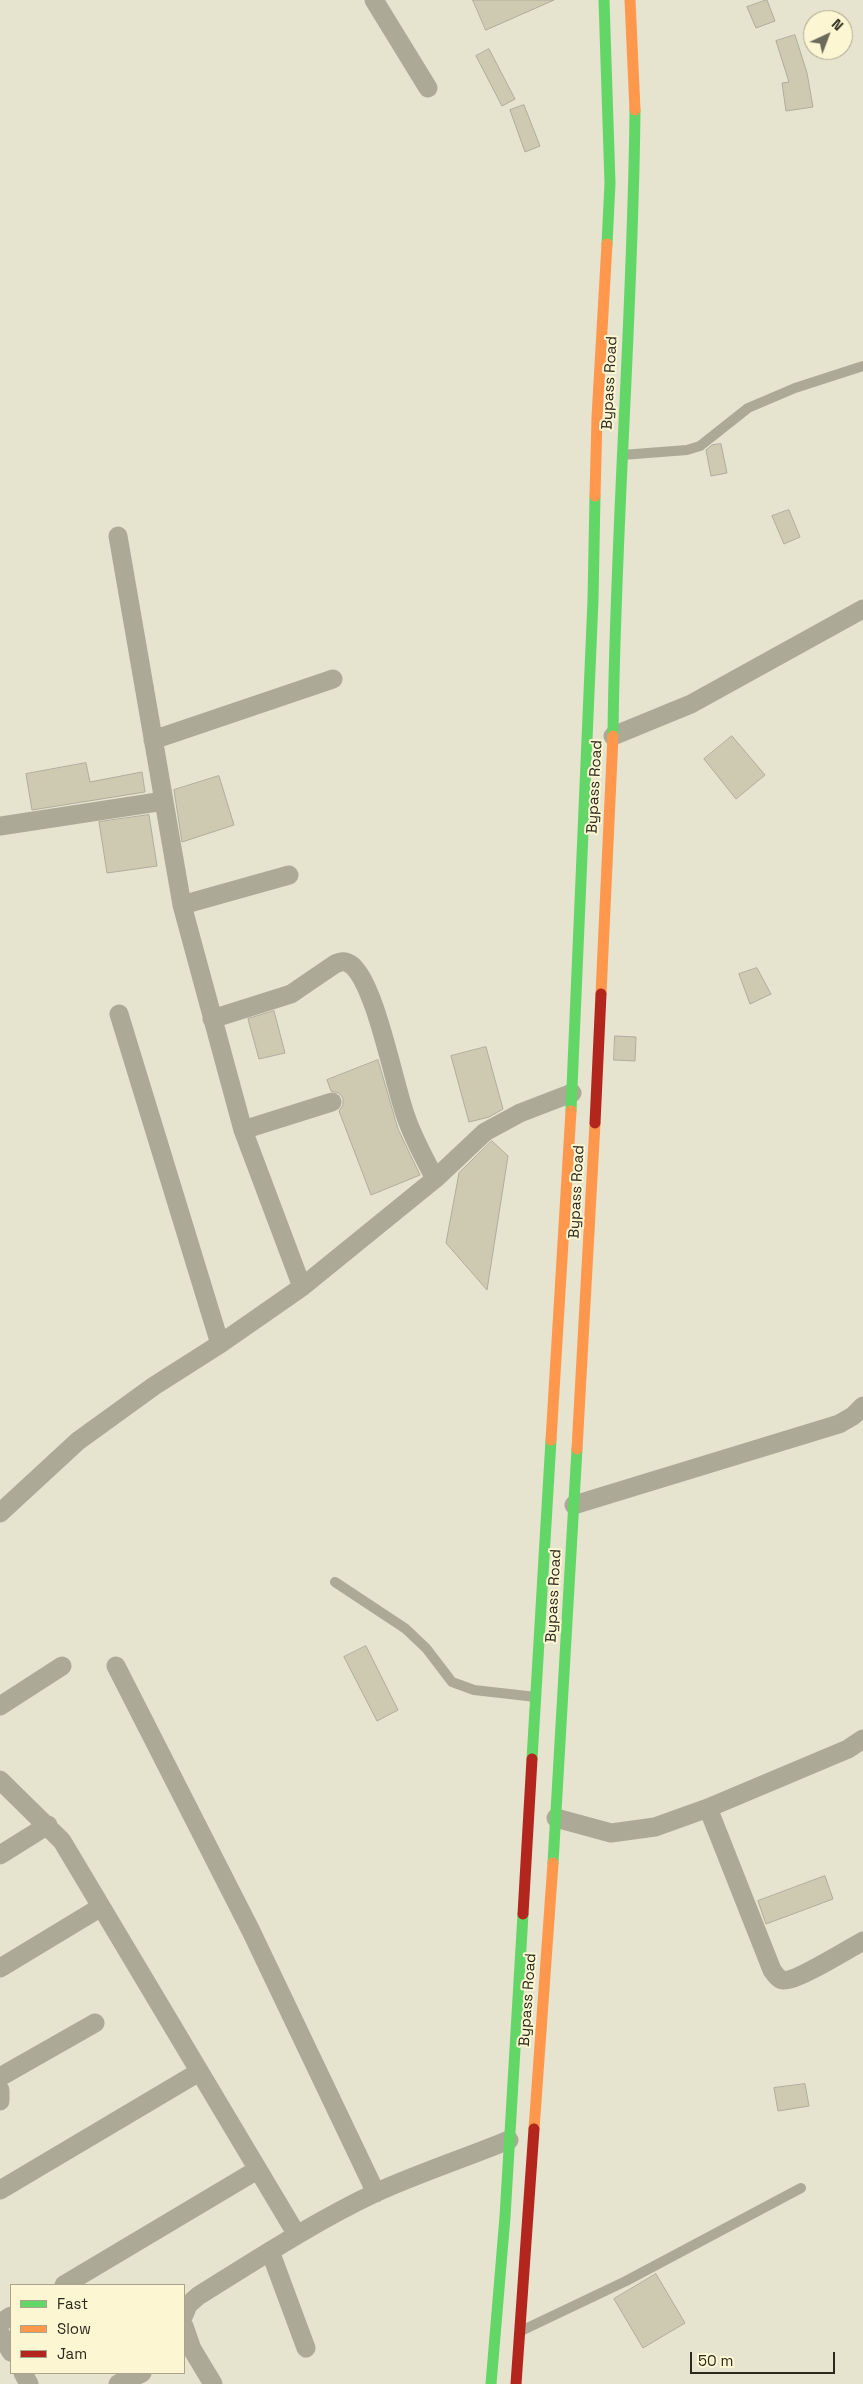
<!DOCTYPE html>
<html>
<head>
<meta charset="utf-8">
<style>
  body { margin:0 }
  #map { position:relative; width:863px; height:2384px; overflow:hidden; background:#e6e3cf; font-family:"Space Grotesk",sans-serif }
  canvas { display:block }
  .legend { position:absolute; left:10px; top:2284px; width:175px; height:90px; box-sizing:border-box; background:#fdf6d3; border:1px solid #a9a48a; margin:0; padding:6px 9px; list-style:none; font-size:15px; color:#2b291c }
  .legend li { display:flex; align-items:center; gap:10px; height:25px }
  .legend b { width:25px; border:1px solid #a9a48a }
  .north { position:absolute; left:803px; top:10px; width:50px; height:50px; box-sizing:border-box; background:#fdf6d3; border:1px solid #a9a48a; border-radius:50%; rotate:43deg; font-size:14px; font-weight:700; line-height:20px; text-align:center; color:#2b291c }
  .north::after { content:''; display:block; margin:auto; width:18px; height:22px; background:#6c6a5b; clip-path:polygon(50% 0,100% 100%,50% 72%,0 100%) }
  .scale { position:absolute; left:690px; top:2352px; width:145px; height:22px; box-sizing:border-box; border:2px solid #2b291c; border-top:0; padding-left:6px; font-size:15px; line-height:18px; white-space:nowrap; color:#2b291c; -webkit-text-stroke:4px #fdf6d3; paint-order:stroke }
</style>
</head>
<body>
<div id="map">
<canvas width="863" height="2384"></canvas>
<ul class="legend">
<li><b style="height:6px;background:#63d668"></b>Fast</li>
<li><b style="height:6px;background:#ff974d"></b>Slow</li>
<li><b style="height:6px;background:#b3261e"></b>Jam</li>
</ul>
<div class="north">N</div>
<div class="scale">50 m</div>
</div>
<script>
const ctx = document.querySelector('canvas').getContext('2d');
ctx.lineJoin = 'round';
function fill(path, color) {
  ctx.fillStyle = color;
  ctx.fill(path, 'evenodd');
}
function trace(path, color, width, dash) {
  ctx.strokeStyle = color;
  ctx.lineWidth = width;
  ctx.lineCap = dash ? 'butt' : 'round';
  ctx.setLineDash(dash || []);
  ctx.stroke(path);
}
function drawText(font, color, halo, rows, align = 'center') {
  ctx.font = font + ' "Space Grotesk",sans-serif';
  ctx.lineWidth = 4;
  ctx.setLineDash([]);
  ctx.textBaseline = 'middle';
  ctx.strokeStyle = halo;
  ctx.fillStyle = color;
  for (const [text, x, y, turn = 0] of rows) {
    ctx.save();
    ctx.translate(x, y);
    ctx.rotate((+turn || 0) * Math.PI / 180);
    ctx.textAlign = isNaN(turn) ? turn : align;
    if (halo) ctx.strokeText(text, 0, 0);
    ctx.fillText(text, 0, 0);
    ctx.restore();
  }
}
const building = new Path2D(`
  M473,0h81l-68,30z
  M767,0l8,21 -19,7 -9,-21z
  M795,35l12,38 6,34 -27,4 -4,-28 7,-1 -13,-41z
  M489,49l26,50 -13,7 -26,-50z
  M524,105l16,41 -15,6 -15,-42z
  M721,444l6,29 -16,3 -5,-26 6,-5z
  M789,510l11,27 -16,7 -12,-28z
  M732,736l33,39 -29,24 -32,-40z
  M86,763l4,19 52,-10 3,20 -113,18 -6,-36z
  M219,776l15,49 -52,17 -8,-52z
  M149,815l8,51 -50,7 -8,-51z
  M757,968l14,26 -21,10 -11,-30z
  M274,1011l11,42 -26,6 -11,-40z
  M615,1036l21,1 -1,24 -21,-1z
  M486,1047l17,62 -14,8 -20,5 -18,-66z
  M378,1060l20,69 22,46 -49,20 -32,-84 4,-6v-7l-4,-5 -8,-2 -4,-11z
  M492,1141l16,15 -21,134 -41,-47 13,-70z
  M366,1646l32,64 -21,11 -33,-64z
  M825,1876l8,23 -67,25 -8,-23z
  M805,2084l4,22 -31,5 -4,-23z
  M656,2274l29,49 -42,25 -29,-49z`);
fill(building, '#cecab2');
trace(building, '#aeac9c', 1);
trace(new Path2D(`
  M622,455l65,-5 13,-4 48,-38 47,-20 68,-22
  M335,1582l71,47 20,19 26,34 22,8 62,7
  M523,2330l103,-49 175,-93`), '#ada997', 10);
trace(new Path2D(`
  M374,0l54,88
  M118,536l64,369 61,225 59,157
  M613,736l78,-32 172,-95
  M153,740l180,-61
  M0,826l164,-25
  M182,905l107,-30
  M119,1014l101,330
  M212,1019l79,-25 44,-30c5,-2 9,-4 15,0 25,16 44,121 56,153 7,21 19,42 29,62
  M243,1130l89,-28
  M574,1505l265,-81 14,-8 10,-10
  M0,1513l78,-72 76,-55 66,-42 82,-57 133,-108 50,-47 35,-19 52,-20
  M116,1666l135,265 125,262
  M0,1706l62,-40
  M0,1780l62,61 235,394
  M708,1808l64,162c3,4 6,9 11,10 11,3 67,-32 80,-39
  M556,1818l55,15 44,-6 53,-19 140,-59 15,-10
  M0,1855l48,-30
  M0,1968l101,-61
  M0,2077l95,-54
  M0,2090v11
  M0,2190l199,-118
  M270,2251l36,97
  M64,2285l193,-115
  M184,2315l4,-10 10,-9c58,-36 116,-74 177,-103 44,-20 90,-35 134,-53
  M0,2323l11,-7
  M184,2326l8,23 21,35
  M0,2333l11,19
  M23,2373l6,11
  M118,2384l24,-11`), '#ada997', 19);
trace(new Path2D(`
  M604,0l6,183 -3,61
  M613,736c2,-209 20,-417 22,-626
  M571,1111l22,-511 2,-104
  M532,1759l19,-319
  M553,1863l24,-414
  M491,2384l14,-167 18,-303`), '#63d668', 11);
trace(new Path2D(`
  M630,0l5,110
  M595,496l2,-79 10,-173
  M601,994l12,-258
  M551,1440l20,-329
  M577,1449l18,-326
  M534,2129l19,-266`), '#ff974d', 11);
trace(new Path2D(`
  M595,1123l6,-129
  M523,1914l9,-155
  M516,2384l18,-255`), '#b3261e', 11);
drawText('15px', '#2b291c', '#fdf6d3', [
  ["Bypass Road",610,383,-87],
  ["Bypass Road",595,787,-87],
  ["Bypass Road",577,1192,-87],
  ["Bypass Road",554,1596,-87],
  ["Bypass Road",528,2000,-86]
]);
</script>
</body>
</html>
